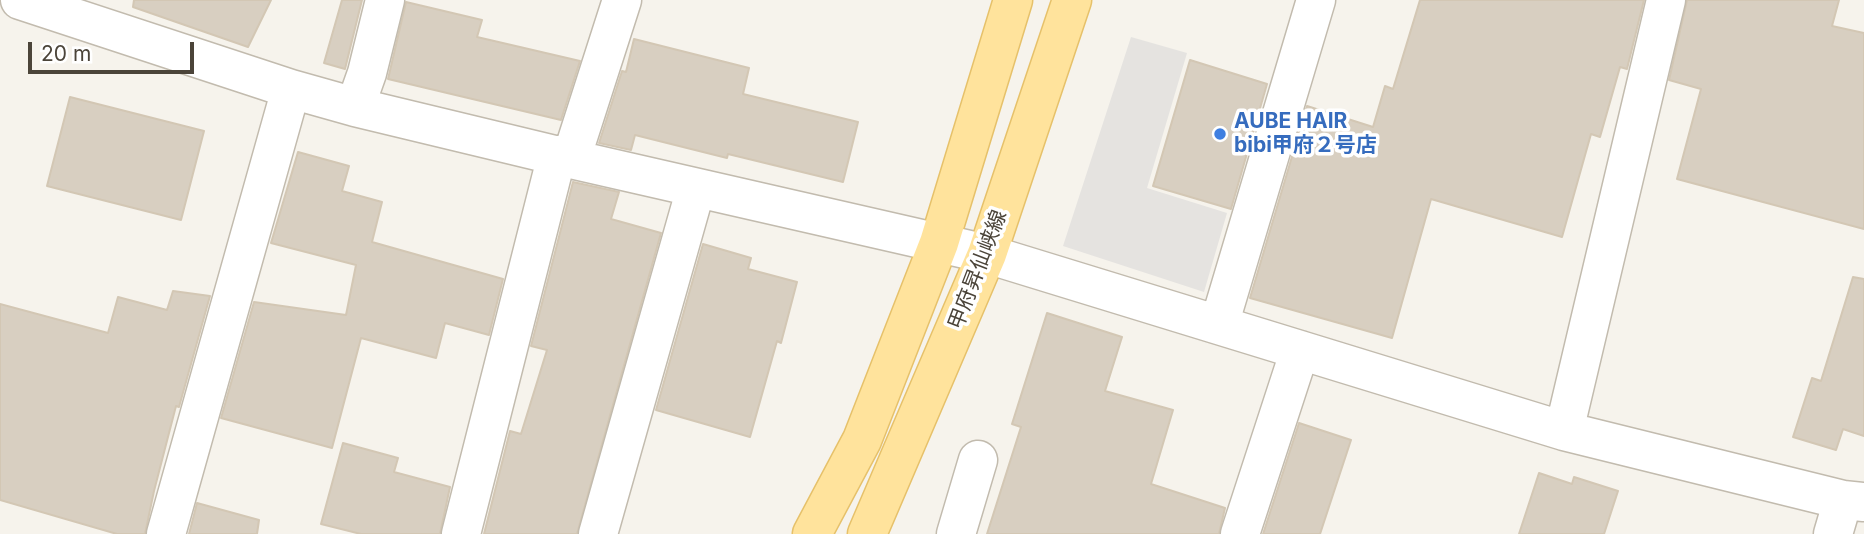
<!DOCTYPE html>
<html>
<head>
<meta charset="utf-8">
<style>
  body { margin:0 }
  #map { position:relative; width:1864px; height:534px; overflow:hidden; background:#f6f3ec; font-family:Inter,sans-serif }
  canvas { display:block }
  .scale { position:absolute; left:28px; top:42px; width:166px; height:32px; box-sizing:border-box; border:4px solid #4b4439; border-top:0; padding-left:9px; font-size:21px; line-height:24px; white-space:nowrap; color:#4b4439; -webkit-text-stroke:5px #fff; paint-order:stroke }
</style>
</head>
<body>
<div id="map">
<canvas width="1864" height="534"></canvas>
<div class="scale">20 m</div>
</div>
<script>
const ctx = document.querySelector('canvas').getContext('2d');
ctx.lineJoin = 'round';
function fill(path, color) {
  ctx.fillStyle = color;
  ctx.fill(path, 'evenodd');
}
function trace(path, color, width, dash) {
  ctx.strokeStyle = color;
  ctx.lineWidth = width;
  ctx.lineCap = dash ? 'butt' : 'round';
  ctx.setLineDash(dash || []);
  ctx.stroke(path);
}
function drawText(font, color, halo, rows, align = 'center') {
  ctx.font = font + ' Inter,"Noto Sans JP",sans-serif';
  ctx.lineWidth = 7;
  ctx.setLineDash([]);
  ctx.textBaseline = 'middle';
  ctx.strokeStyle = halo;
  ctx.fillStyle = color;
  for (const [text, x, y, turn = 0] of rows) {
    ctx.save();
    ctx.translate(x, y);
    ctx.rotate((+turn || 0) * Math.PI / 180);
    ctx.textAlign = isNaN(turn) ? turn : align;
    if (halo) ctx.strokeText(text, 0, 0);
    ctx.fillText(text, 0, 0);
    ctx.restore();
  }
}
fill(new Path2D(`
  M1131,37l56,16 -40,135 80,25 -23,79 -141,-46z`), '#e5e3e0');
const building = new Path2D(`
  M134,0h137l-23,47 -115,-40z
  M342,0h20l-17,69 -21,-6z
  M1420,0h224l-17,69 -7,-2 -20,70 -9,-3 -29,103 -131,-38 -39,139 -142,-40 57,-192 66,21 12,-41 8,3z
  M1687,0h152l-7,26 32,7v196l-187,-50 24,-90 -32,-9z
  M406,2l76,18 -5,17 103,24 -19,59 -173,-41z
  M634,39l115,29 -6,26 115,28 -15,60 -115,-28 -1,4 -92,-23 -4,15 -32,-7 23,-72 4,1z
  M1190,60l77,24 -36,125 -78,-23z
  M70,97l134,34 -23,89 -134,-34z
  M298,152l51,14 -7,25 40,11 -10,40 131,37 -14,56 -44,-12 -9,35 -75,-20 -29,110 -111,-30 33,-116 92,13 10,-50 -85,-22z
  M573,182l46,10 -8,27 50,14 -84,301h-93l26,-103 11,3 26,-84 -16,-4z
  M703,244l48,14 -3,11 49,13 -16,61 -4,-2 -27,96 -94,-27z
  M1853,277l11,2v157l-21,-7 -7,21 -43,-13 19,-59 9,3z
  M173,291l37,5 -31,111 -3,-1 -22,85 -9,43h-28l-117,-34v-196l108,29 10,-36 49,13z
  M1047,313l75,24 -17,54 68,19 -22,74 74,24 -6,26h-232l34,-107 -9,-3z
  M1299,423l52,17 -31,94h-57z
  M343,443l55,15 -4,14 56,15 -10,47h-79l-40,-10z
  M1539,473l33,11 2,-7 44,14 -14,43h-85z
  M197,503l62,17 -2,14h-68z`);
fill(building, '#d8cfc1');
trace(building, '#d3c7b4', 2);
const minor = new Path2D(`
  M20,0l271,89 64,18 216,52 416,95 577,177 279,69 21,2
  M355,107l12,-34 18,-73
  M571,159l51,-159
  M1219,325l97,-325
  M1564,431l102,-431
  M166,534l125,-445
  M461,534l96,-379
  M598,534l98,-346
  M956,534l22,-74
  M1240,534l60,-184
  M1833,534l10,-34`);
const major = new Path2D(`
  M812,534l50,-94 77,-197 74,-243
  M867,534l120,-280 85,-254`);
trace(minor, '#c2bbae', 41);
trace(major, '#e6c16a', 41);
trace(minor, '#fff', 38);
trace(major, '#ffe39c', 38);
for (const [x, y, r, color] of [
  [1220,134,7,"#3f7fe0"]
]) {
  const dot = new Path2D();
  dot.arc(x, y, r, 0, 2 * Math.PI);
  ctx.fillStyle = color;
  ctx.fill(dot);
  trace(dot, '#fff', 2.5);
}
drawText('bold 21px', '#366cbe', '#fff', [
  ["AUBE HAIR",1234,122],
  ["bibi甲府２号店",1234,146]
], 'left');
drawText('21px', '#4b4439', '#fff', [
  ["甲府昇仙峡線",978,270,-69]
]);
</script>
</body>
</html>
